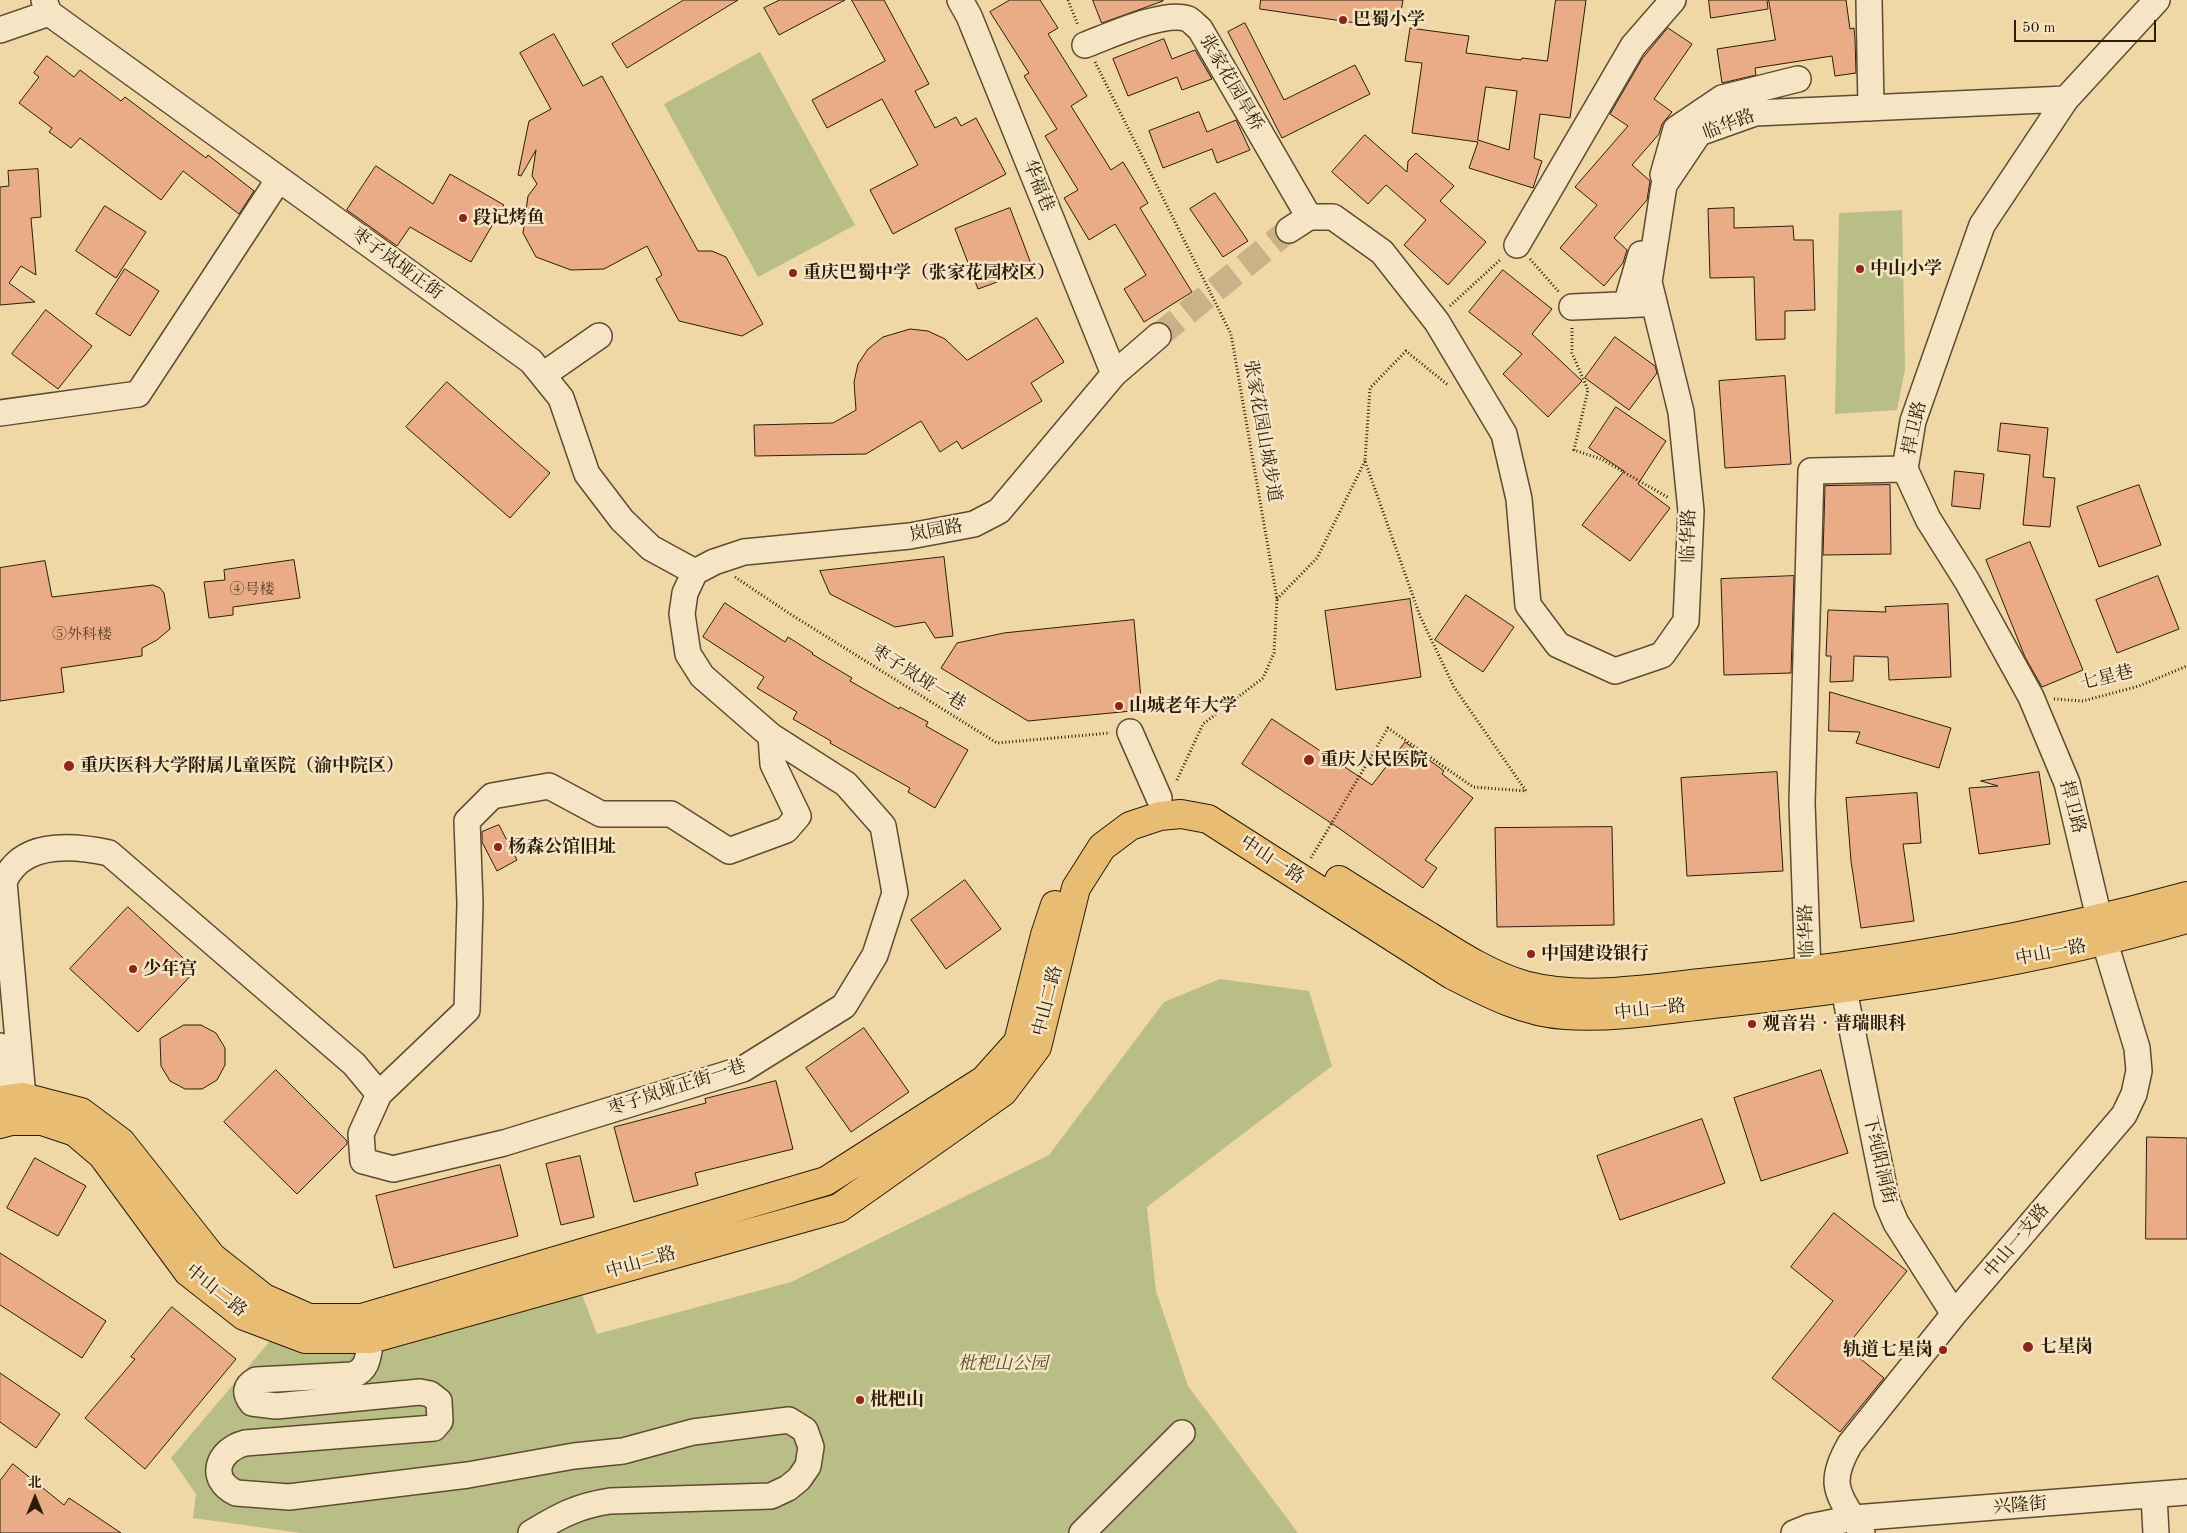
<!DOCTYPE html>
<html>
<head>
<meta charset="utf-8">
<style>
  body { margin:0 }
  #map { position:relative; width:2187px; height:1533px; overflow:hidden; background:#f0d7a6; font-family:"Old Standard TT","Noto Serif SC",serif }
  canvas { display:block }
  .north { position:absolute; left:10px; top:1473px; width:50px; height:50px; -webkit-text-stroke:4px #f5e5c5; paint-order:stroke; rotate:0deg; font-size:14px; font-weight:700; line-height:20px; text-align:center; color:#2c1d09 }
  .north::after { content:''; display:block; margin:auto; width:18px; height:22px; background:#2c1d09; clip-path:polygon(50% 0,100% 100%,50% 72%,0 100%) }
  .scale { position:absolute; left:2014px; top:20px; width:142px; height:22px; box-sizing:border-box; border:2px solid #2c1d09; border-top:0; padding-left:6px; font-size:15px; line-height:18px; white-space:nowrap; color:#2c1d09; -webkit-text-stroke:4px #f5e5c5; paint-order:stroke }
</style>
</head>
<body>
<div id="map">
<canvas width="2187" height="1533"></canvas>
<div class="north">北</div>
<div class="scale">50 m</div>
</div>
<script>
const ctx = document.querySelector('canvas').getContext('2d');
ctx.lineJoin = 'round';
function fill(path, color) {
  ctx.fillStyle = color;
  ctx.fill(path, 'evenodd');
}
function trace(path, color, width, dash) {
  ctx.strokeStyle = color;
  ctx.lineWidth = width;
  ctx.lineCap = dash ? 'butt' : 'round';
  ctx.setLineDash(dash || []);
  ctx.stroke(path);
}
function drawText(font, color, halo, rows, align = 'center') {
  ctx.font = font + ' "Old Standard TT","Noto Serif SC",serif';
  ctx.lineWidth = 5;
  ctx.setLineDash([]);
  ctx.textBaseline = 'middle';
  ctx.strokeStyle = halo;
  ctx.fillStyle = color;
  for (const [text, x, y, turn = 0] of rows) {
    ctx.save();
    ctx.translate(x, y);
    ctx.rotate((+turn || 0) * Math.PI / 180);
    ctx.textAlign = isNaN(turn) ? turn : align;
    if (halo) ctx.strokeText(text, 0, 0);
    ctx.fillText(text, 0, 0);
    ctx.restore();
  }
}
fill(new Path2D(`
  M760,52l95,173 -97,52 -94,-173z
  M1902,210l3,159 -8,41 -62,4 4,-201z
  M1220,979l89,12 23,75 -185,141 9,84 32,95 110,147h-997l-108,-15 3,-24 -25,-36 99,-117 35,10 276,-59 16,42 194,-52 258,-127 115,-153z`), '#b9be87');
const building = new Path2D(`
  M684,0h54l-111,68 -15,-24z
  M780,0h65l-66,35 -15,-27z
  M852,0h32l45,84 -14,7 20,37 21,-11 5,9 15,-8 30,56 -113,60 -23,-44 48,-25 -36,-66 -55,29 -15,-28 73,-39z
  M1010,0h30l18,28 -10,6 39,62 -16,10 40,64 12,-8 25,41 -8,5 52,84 -48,30 -20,-33 22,-14 -31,-51 -26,16 -25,-42 14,-8 -33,-54 12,-7 -33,-53 5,-3 -39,-61z
  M1093,0h70v1l-61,22z
  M1261,0h142l-3,18 -28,-5 -2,12 -110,-16z
  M1556,0h30l-16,118 -30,-4 -6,44 8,3 -9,27 -64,-20 9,-26 -66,-9 10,-70 -17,-2 5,-33 59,8 -3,17 55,7 1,-2 25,3zM1486,87l31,4 -8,59 -31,-10z
  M1709,0h58l1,9 -57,9z
  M1769,0h77l4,29 4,-1 1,11 1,34 -21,3 -3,-20 -77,12 1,7 -34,8 -5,-34 58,-9z
  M1245,23l39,77 71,-35 15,29 -88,44 -54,-106z
  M1668,28l24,16 -38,55 18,13 -10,12 -3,10 -27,31 18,16 -3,19 -33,38 13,12 -4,13 -19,23 -44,-38 37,-43 -22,-18 53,-61 -18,-12 32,-55z
  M554,34l29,52 19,-10 96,175h14l14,6 37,67 -21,12 -63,-15 -23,-42 6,-4 -15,-29 -43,23 -33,1 -35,-13 -13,-24 5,-37 9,-12 -5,-8 4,-26 -15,26 -3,-1 11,-54 22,-12 -31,-56z
  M1164,39l8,20 23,-9 17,29 -30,11 -5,-13 -49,19 -15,-37z
  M47,56l27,21 6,-7 41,31 4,-4 81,61 2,-3 46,36 -15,23 -56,-43 -22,29 -81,-62 -9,10 -22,-16 3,-4 -33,-25 20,-26 -5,-4z
  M1199,112l8,20 29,-12 14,30 -33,13 -5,-14 -49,19 -14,-37z
  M1365,135l42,37 1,-11 8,-8 38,33 -14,15 46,41 -38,43 -44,-40 22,-25 -40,-35 -18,19 -36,-32z
  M376,166l57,38 17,-30 54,31 -33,57 -61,-35 -13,19 -50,-36z
  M38,169l3,48 -10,1 5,57 -15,-9 -12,17 26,19 -35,3v-118l9,-1 -1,-15z
  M1215,193l33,48 -25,16 -33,-48z
  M105,206l41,26 -30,46 -40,-27z
  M1010,208l23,61 -55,20 -23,-60z
  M1734,208v20l59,-2 1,14h19l2,70 -30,1v28l-29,1 -2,-63 -44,1 -2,-69z
  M125,269l34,22 -29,45 -34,-22z
  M1503,270l49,39 -20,25 50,47 -34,36 -45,-43 19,-20 -53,-42z
  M46,310l46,36 -34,43 -46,-35z
  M1037,318l27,44 -33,21 11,18 -80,48 -5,-8 -17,11 -19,-31 -55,33 -111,2 -1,-31 79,-2 23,-13 -2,-28 4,-18 10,-15 15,-12 27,-8 18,2 17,8 22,21z
  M1615,337l40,29 2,7 -28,37 -44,-32z
  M1785,376l6,88 -66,4 -6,-87z
  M447,382l103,91 -40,45 -104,-91z
  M1616,407l50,34 -28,43 32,24 -40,53 -48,-36 42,-54 -35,-23z
  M2001,423l47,5 -5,49 12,1 -5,49 -27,-2 7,-70 -32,-4z
  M1955,471l29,3 -4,35 -28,-3z
  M1890,485l1,69 -68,1 2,-69z
  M2139,485l22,60 -62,22 -22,-60z
  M2030,542l53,128 -41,17 -17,-30 -39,-97z
  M944,557l9,79 -18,2 -10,-16 -30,5 -65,-33 -10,-23z
  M294,560l6,38 -67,9v8l-24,3 -5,-36 21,-2 -1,-10z
  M45,561l7,36 101,-12 7,3 4,5 6,36 -13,11 -15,8v8l-81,12 3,24 -64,9v-133z
  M1794,576l-3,97 -67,2 -3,-96z
  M2158,576l21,53 -62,24 -21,-53z
  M1466,595l48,32 -31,45 -48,-32z
  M1410,599l11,78 -85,13 -11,-79z
  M725,603l60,39 3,-5 25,16 -1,1 40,24 -2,3 49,28 1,-2 28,15 -2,4 42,24 -33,58 -27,-16 2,-4 -80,-45 1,-2 -38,-22 4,-7 -40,-24 7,-11 -61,-40z
  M1948,604l3,73 -62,3 -1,-23 -34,-1 -1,25 -23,1 1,-26h-5l2,-46 58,2 -1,-5z
  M1134,620l8,90 -114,11 -87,-53 16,-25 47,-10z
  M1830,692l121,36 -12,40 -83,-25 4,-11 -31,-1z
  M1272,719l100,66 33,-43 39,29 -2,3 31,24 -48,62 12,8 -14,20 -83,-59 -98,-65z
  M1777,772l6,99 -96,5 -6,-98z
  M2039,772l11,72 -71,10 -10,-66 29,-2 -17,-5z
  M1917,793l4,50 -18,1 11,77 -53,7 -10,-67 -5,-63z
  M499,825l18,35 -20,11 -15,-29v-10z
  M1612,827l2,98 -117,2 -2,-99z
  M965,880l36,49 -55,40 -35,-49z
  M128,907l68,63 -58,62 -68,-63z
  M184,1025h17l15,8 9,15v17l-8,15 -15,9h-17l-15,-8 -9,-15 -1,-27z
  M864,1028l45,64 -58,40 -45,-64z
  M276,1070l71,71v3l-50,50 -73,-72z
  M1821,1070l27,83 -87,28 -27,-83z
  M776,1081l17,68 -98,24 3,12 -64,17 -20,-75 92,-24 -1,-4z
  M1702,1119l23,64 -105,37 -23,-64z
  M2147,1137l40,1v101h-41z
  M580,1156l14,61 -33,8 -15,-61z
  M35,1158l51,28 -28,50 -51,-28z
  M500,1165l18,71 -124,32 -18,-72z
  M1834,1213l73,58 -61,76 38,31 -44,54 -68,-54 61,-77 -42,-34z
  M0,1253l106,68 -24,37 -82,-53z
  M172,1307l64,52 -91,110 -60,-51 50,-59 -4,-2z
  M0,1373l60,41 -24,34 -36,-26z
  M13,1464l51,41 5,-7 52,35h-121v-52z`);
fill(building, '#e9ac86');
trace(building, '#2c1d09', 1);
trace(new Path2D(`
  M1158,336l131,-106`), '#c9b287', 25, [25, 12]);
const minor = new Path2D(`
  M44,0l5,13 482,348 30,37 26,76 35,46 29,28 44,24
  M960,0l9,16 145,358
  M1869,0l2,108
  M0,30l49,-17
  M1085,45c24,-9 80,-35 103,-26 4,2 8,7 12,10l109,188
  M1663,175l13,-46 46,-31 76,-19
  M1289,230l20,-13h24l49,35 55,70 67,112 15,65 9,106 30,40 57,26 47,-16 24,-34 5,-110 -10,-99 -32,-130 15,-97 35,-52 56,-20 311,-14
  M1517,245l116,-199 40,-46
  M1626,305l15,-51
  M1572,307l70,-3
  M543,375l56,-39
  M0,413l138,-19 141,-215
  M695,572l19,-10 30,-10 166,-16 64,-12 25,-13 115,-137 44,-38
  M1130,732l29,66
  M1808,972l-6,-169 9,-332 94,-2
  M1844,990l43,212 9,21 58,91
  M0,1046l5,53
  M379,1094l-18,40 2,27 30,8 111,-26 239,-74 101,-63 31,-51 20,-62 -12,-67 -37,-42 -75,-48 -69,-60 -14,-22 -6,-40 3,-21 10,-21
  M23,1097l-19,-215c17,-41 68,-37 105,-29l245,211 25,30 88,-84 3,-107 -3,-82 25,-25 57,-10 52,28h70l58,37 57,-21 12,-14 -25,-52 -2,-28
  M371,1339c-3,16 -2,30 -18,36l-97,5c-11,6 -12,13 -4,23l24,3 144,-14 10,2 9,7 1,20 -6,7 -189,15c-27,7 -38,36 -9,50l53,4 179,-22 106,-19 49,-5 70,-19 96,-12 16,10 6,17 -3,19 -9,13 -11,9 -17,8 -161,5c-33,5 -51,15 -79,32
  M2154,1496l2,37
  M1082,1533l100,-100
  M1794,1533l15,-6 45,-9 333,-26
  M1862,1533c-22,-38 -37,-46 -12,-89l104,-130 170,-199 10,-21 5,-23 -2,-23 -32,-105 -38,-160 -36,-86 -64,-116 -39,-62 -23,-50 8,-48 69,-196 84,-126 91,-99`);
const major = new Path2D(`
  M1339,880c30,19 60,38 90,56 30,19 61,39 95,49 61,16 125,3 186,-3 161,-16 321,-43 477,-86
  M0,1100l23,-3 58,15 40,30 91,115 52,41 45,20h53l464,-137 158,-101 34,-38 27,-107 10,-30
  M0,1124l11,-3h31l33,11 27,23 86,117 56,44 61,23h66l468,-131 164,-116 34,-45 39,-159 26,-41 28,-21 30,-10 21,-2 27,5 244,156c35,18 73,38 113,40 55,4 112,-8 166,-13 155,-17 306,-40 456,-83`);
trace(minor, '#5d4c30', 28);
trace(major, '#2c1d09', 30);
trace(new Path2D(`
  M1068,0l10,25
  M1095,62l136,272 46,265 -3,54 -11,25 -60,46 -27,58
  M1530,259l29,33
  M1450,306l51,-47
  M1572,328v25l16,37 -14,60 27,9 68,39
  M735,577l52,35 210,131 113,-10
  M1277,599l40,-41 48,-97
  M2054,699l29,2 56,-15 48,-20
  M1311,858l77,-130 85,59 53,4 -72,-104 -34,-71 -55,-155 5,-73 36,-37 42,34`), '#2c1d09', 3, [1, 2.5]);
trace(minor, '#f5e5c5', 25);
trace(major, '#e8bc73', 28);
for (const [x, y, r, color] of [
  [1343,20,5,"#8f2418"],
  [463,218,5,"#8f2418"],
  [1860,269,5,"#8f2418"],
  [793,273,5,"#8f2418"],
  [1119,706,5,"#8f2418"],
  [1309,760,6,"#8f2418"],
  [69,766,6,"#8f2418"],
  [498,847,5,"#8f2418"],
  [1531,954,5,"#8f2418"],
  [133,969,5,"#8f2418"],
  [1752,1024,5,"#8f2418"],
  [2028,1347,6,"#8f2418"],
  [1943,1350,5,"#8f2418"],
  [860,1400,5,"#8f2418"]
]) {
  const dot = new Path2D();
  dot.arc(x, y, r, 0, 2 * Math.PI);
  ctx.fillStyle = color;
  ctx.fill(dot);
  trace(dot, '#f5e5c5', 2);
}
drawText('15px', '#5b4128', null, [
  ["④号楼",252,590],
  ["⑤外科楼",82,635]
]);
drawText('bold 18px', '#2c1d09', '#f5e5c5', [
  ["巴蜀小学",1353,20],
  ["段记烤鱼",473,218],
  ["中山小学",1870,269],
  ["重庆巴蜀中学（张家花园校区）",803,273],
  ["山城老年大学",1129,706],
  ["重庆人民医院",1320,760],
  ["重庆医科大学附属儿童医院（渝中院区）",80,766],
  ["杨森公馆旧址",508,847],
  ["中国建设银行",1541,954],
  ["少年宫",143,969],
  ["观音岩‧普瑞眼科",1762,1024],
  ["七星岗",2039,1347],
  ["轨道七星岗",1933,1350,"right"],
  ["枇杷山",870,1400]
], 'left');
drawText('18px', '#2c1d09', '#f5e5c5', [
  ["张家花园旱桥",1231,83,60],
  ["临华路",1729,125,-21],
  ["华福巷",1038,186,68],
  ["枣子岚垭正街",397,264,36],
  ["捍卫路",1915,428,-77],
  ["张家花园山城步道",1262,431,80],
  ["岚园路",936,531,-11],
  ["临华路",1689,536,-89],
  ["枣子岚垭一巷",918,678,32],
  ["七星巷",2107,678,-14],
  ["捍卫路",2072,807,75],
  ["中山一路",1272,860,33],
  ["临华路",1807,931,-92],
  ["中山一路",2051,953,-11],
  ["中山二路",1048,1001,-76],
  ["中山一路",1650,1010,-6],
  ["枣子岚垭正街一巷",677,1088,-18],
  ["下纯阳洞街",1879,1160,77],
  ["中山一支路",2017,1241,-50],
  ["中山二路",641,1263,-16],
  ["中山二路",216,1291,39],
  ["兴隆街",2020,1506,-4]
]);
drawText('italic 18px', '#564d2f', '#f5e5c5', [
  ["枇杷山公园",1003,1364]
]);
</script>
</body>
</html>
